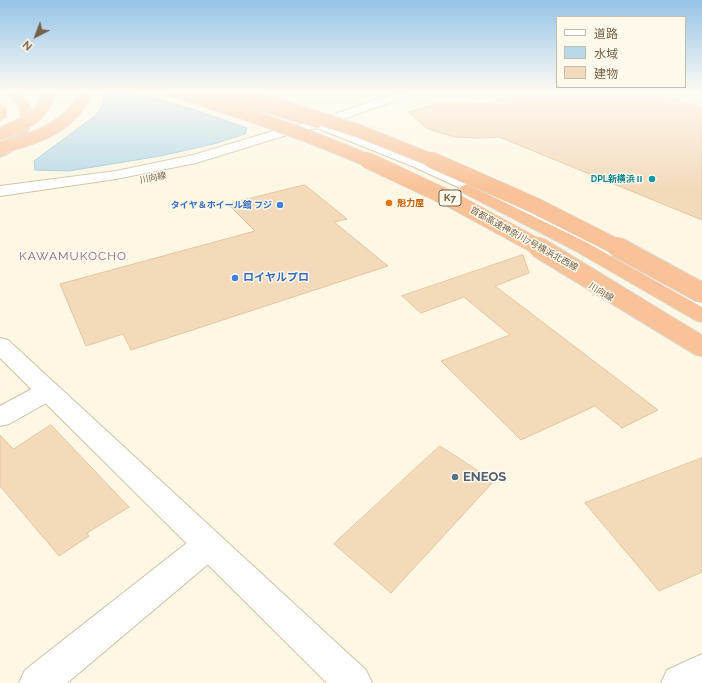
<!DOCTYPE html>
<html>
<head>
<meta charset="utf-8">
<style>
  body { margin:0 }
  #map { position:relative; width:702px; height:683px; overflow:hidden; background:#fdf7e4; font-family:Raleway,"Noto Sans JP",sans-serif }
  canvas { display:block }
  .legend { position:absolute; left:556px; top:16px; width:130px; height:72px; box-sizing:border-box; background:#fffaeb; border:1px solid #c8bcaa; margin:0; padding:5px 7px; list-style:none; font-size:12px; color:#766049 }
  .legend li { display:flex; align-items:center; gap:8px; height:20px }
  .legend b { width:20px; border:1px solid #c8bcaa }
  .north { position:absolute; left:16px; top:16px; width:40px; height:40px; -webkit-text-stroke:3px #fffaeb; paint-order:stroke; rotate:222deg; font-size:11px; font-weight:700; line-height:16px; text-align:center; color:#766049 }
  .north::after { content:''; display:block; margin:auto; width:14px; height:18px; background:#766049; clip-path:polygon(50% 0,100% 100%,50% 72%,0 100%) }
</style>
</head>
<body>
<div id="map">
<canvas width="702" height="683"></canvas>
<ul class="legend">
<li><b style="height:5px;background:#fff"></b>道路</li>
<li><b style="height:11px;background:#b8d9e7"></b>水域</li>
<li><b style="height:11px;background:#f3dabb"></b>建物</li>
</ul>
<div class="north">N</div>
</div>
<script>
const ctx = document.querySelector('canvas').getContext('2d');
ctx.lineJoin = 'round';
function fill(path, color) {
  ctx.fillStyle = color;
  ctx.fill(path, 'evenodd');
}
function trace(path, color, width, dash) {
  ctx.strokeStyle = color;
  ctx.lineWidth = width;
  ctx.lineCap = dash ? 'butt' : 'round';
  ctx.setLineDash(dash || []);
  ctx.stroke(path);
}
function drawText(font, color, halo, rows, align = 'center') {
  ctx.font = font + ' Raleway,"Noto Sans JP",sans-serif';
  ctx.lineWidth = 3;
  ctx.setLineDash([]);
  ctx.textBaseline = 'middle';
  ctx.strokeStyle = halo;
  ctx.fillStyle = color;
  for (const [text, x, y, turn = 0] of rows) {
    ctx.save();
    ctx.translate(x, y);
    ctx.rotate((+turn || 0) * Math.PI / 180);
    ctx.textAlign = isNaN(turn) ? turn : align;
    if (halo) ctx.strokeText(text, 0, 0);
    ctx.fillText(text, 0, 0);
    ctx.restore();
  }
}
const water = new Path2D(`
  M102,92h25l19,4 46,13 55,19 -2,6 -31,10 -54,12 -91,15 -34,-1 -1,-9 62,-46c5,-7 11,-14 6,-23z`);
fill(water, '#b8d9e7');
trace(water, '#9ec6d9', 1);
const building = new Path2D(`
  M531,92h120l51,16v112l-203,-83 -21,1 -24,-1 -26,-8 -20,-17 35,-10h18l22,2z
  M305,185l42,34 -13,3 54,44 -257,84 -8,-16 -37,12 -26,-62 195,-53 -27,-27z
  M523,255l6,18 -34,13 163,124 -36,18 -27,-22 -74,34 -80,-79 69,-26 -46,-38 -43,16 -19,-17z
  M51,425l78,82 -42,26 2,3 -30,20 -59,-70v-51l13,14z
  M440,446l54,35 -103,112 -57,-49z
  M702,458v114l-43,19 -74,-88z`);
fill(building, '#f3dabb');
trace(building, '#e6c49b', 1);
const street = new Path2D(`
  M48,383l9,2 3,6 -3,6 -48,27 -9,2v-20l39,-21z
  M208,531l11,4 5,10 -5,10 -152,128h-48l6,-13 172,-135z`);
const secondary = new Path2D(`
  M398,92h16l-1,2 -83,30c129,48 252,107 372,175v14l-7,-2 -92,-52 -95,-49 -96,-44 -95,-38 -27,6 -94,29 -80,16 -116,17v-10l116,-15 77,-16 90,-27 32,-7z
  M0,338l8,2 358,330 6,13h-45l-327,-325z
  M702,654v29h-41l6,-13z`);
const highway = new Path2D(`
  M4,92c3,0 9,-1 12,0 4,1 7,6 10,8 3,5 6,9 6,14 2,16 -18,40 -32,43v-11c12,-10 29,-28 16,-43 -4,-4 -9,-7 -12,-11z
  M162,92h18l24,7 2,2 -6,3 -37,-10z
  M205,92h17l100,29 2,3 -6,4 -4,-1 -108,-33z
  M0,104l6,3v10l-6,4z
  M467,184l119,58 116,65v15l-7,-2 -121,-70 -112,-58 -3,-3 3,-3z`);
trace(street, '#cfc0aa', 2);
trace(secondary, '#d2c2a7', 2);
trace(highway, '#ded9d3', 2);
fill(street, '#fff');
fill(secondary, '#fff');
fill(highway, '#f9c299');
const highwayBridgeFar2 = new Path2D(`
  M178,92c65,20 128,42 191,69
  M239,92l120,39 75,30
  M0,134c20,-8 41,-16 48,-38l-3,-4
  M0,148c33,-9 67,-19 84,-51`);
const highwayBridgeFar1 = new Path2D(`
  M367,160l83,39 90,49
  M432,160l102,45 85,43`);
const highwayBridge = new Path2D(`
  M538,247l164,100
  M617,247l85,46`);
trace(highwayBridgeFar2, '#ded9d3', 14, []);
trace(highwayBridgeFar1, '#ded9d3', 17, []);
trace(highwayBridge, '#ded9d3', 22, []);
trace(highwayBridgeFar2, '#f9c299', 12);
trace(highwayBridgeFar1, '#f9c299', 16);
trace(highwayBridge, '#f9c299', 20);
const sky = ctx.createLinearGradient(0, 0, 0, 188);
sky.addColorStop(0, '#95c3e8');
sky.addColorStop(0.49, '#fefbf3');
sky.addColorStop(1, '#fefbf300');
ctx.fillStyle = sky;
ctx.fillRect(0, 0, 702, 188);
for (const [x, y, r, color] of [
  [652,179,4,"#0f9aa8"],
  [389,203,4,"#e8710a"],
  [280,205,4,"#3f7fe0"],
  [235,278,4,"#3f7fe0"],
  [455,477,4,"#5c6f8a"]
]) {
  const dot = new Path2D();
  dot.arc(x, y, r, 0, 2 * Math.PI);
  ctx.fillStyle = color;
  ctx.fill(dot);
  trace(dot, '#fffaeb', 1.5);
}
drawText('9px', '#766049', '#fffaeb', [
  ["川向線",153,178,-11],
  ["首都高速神奈川7号横浜北西線",524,239,29],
  ["川向線",601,292,32]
]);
drawText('bold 9px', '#0d838f', '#fffaeb', [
  ["DPL新横浜Ⅱ",644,179]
], 'right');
drawText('bold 9px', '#c56008', '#fffaeb', [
  ["魁力屋",397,203]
], 'left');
drawText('bold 9px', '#366cbe', '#fffaeb', [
  ["タイヤ＆ホイール館 フジ",272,205]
], 'right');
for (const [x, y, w] of [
  [450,198,22]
]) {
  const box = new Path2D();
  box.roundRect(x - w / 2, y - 8, w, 16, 3);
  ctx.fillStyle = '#fffaeb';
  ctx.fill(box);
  trace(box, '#766049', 1);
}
drawText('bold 10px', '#766049', null, [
  ["K7",450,198]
]);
drawText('bold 11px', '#366cbe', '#fffaeb', [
  ["ロイヤルプロ",243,278]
], 'left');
ctx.letterSpacing = '1px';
drawText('12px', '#8b6093', '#fffaeb', [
  ["KAWAMUKOCHO",73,256]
]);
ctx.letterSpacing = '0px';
drawText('bold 13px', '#4e5e75', '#fffaeb', [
  ["ENEOS",463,477]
], 'left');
</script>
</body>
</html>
